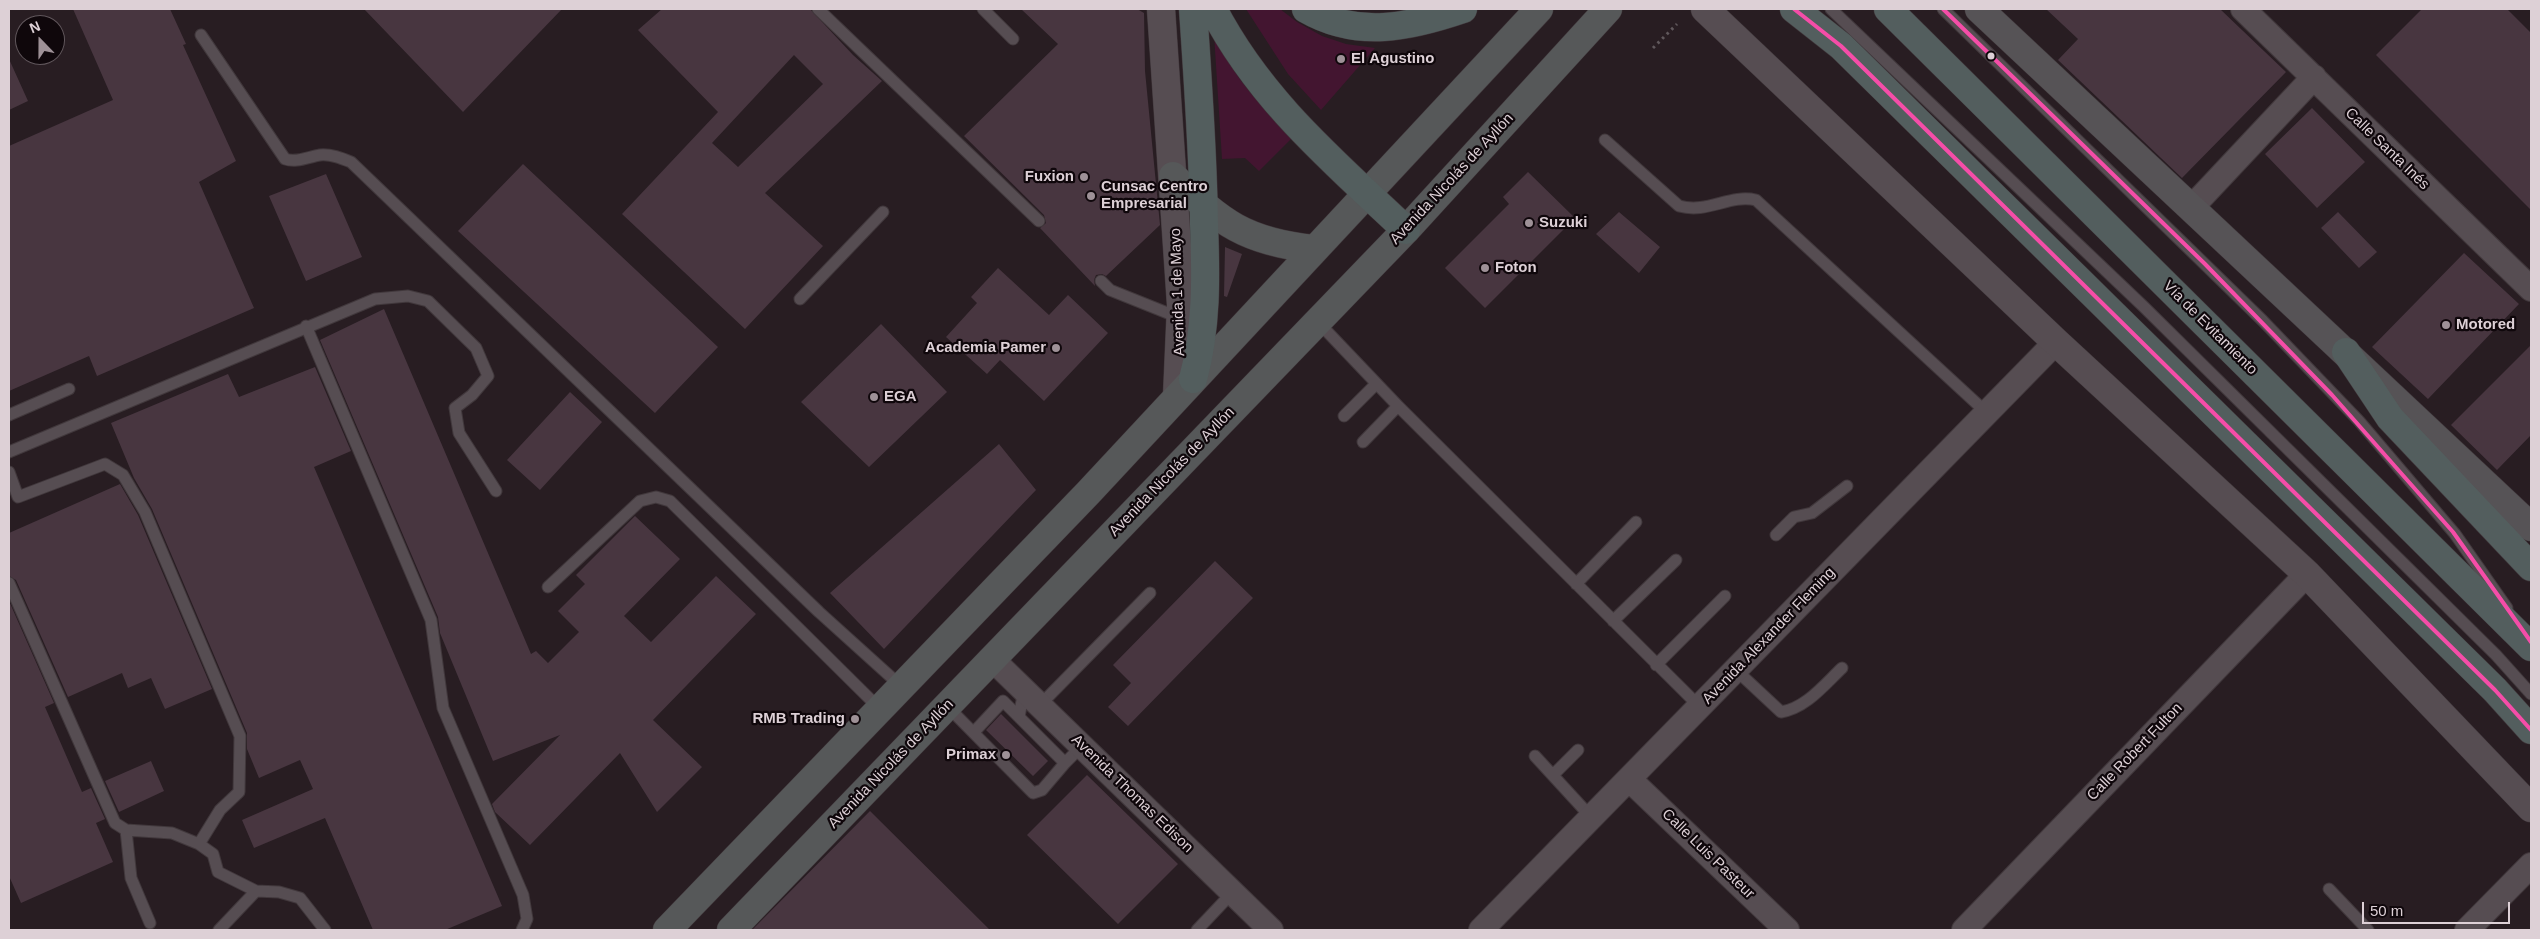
<!DOCTYPE html>
<html>
<head>
<meta charset="utf-8">
<style>
  body { margin:0 }
  #map { position:relative; width:2540px; height:939px; overflow:hidden; background:#281d22; font-family:Helvetica,sans-serif }
  canvas { display:block }
  .frame { position:absolute; inset:0; border:10px solid #ddd0d6; pointer-events:none }
  .north { position:absolute; left:15px; top:15px; width:50px; height:50px; box-sizing:border-box; background:#0f070b; border:1px solid #61575c; border-radius:50%; rotate:338deg; font-size:14px; font-weight:700; line-height:20px; text-align:center; color:#ddd0d6 }
  .north::after { content:''; display:block; margin:auto; width:18px; height:22px; background:#9e9197; clip-path:polygon(50% 0,100% 100%,50% 72%,0 100%) }
  .scale { position:absolute; left:2362px; top:902px; width:148px; height:22px; box-sizing:border-box; border:2px solid #ddd0d6; border-top:0; padding-left:6px; font-size:15px; line-height:18px; white-space:nowrap; color:#ddd0d6; -webkit-text-stroke:4px #0f070b; paint-order:stroke }
</style>
</head>
<body>
<div id="map">
<canvas width="2540" height="939"></canvas>
<div class="frame"></div>
<div class="north">N</div>
<div class="scale">50 m</div>
</div>
<script>
const ctx = document.querySelector('canvas').getContext('2d');
ctx.lineJoin = 'round';
function fill(path, color) {
  ctx.fillStyle = color;
  ctx.fill(path, 'evenodd');
}
function trace(path, color, width, dash) {
  ctx.strokeStyle = color;
  ctx.lineWidth = width;
  ctx.lineCap = dash ? 'butt' : 'round';
  ctx.setLineDash(dash || []);
  ctx.stroke(path);
}
function drawText(font, color, halo, rows, align = 'center') {
  ctx.font = font + ' Helvetica,sans-serif';
  ctx.lineWidth = 4.5;
  ctx.setLineDash([]);
  ctx.textBaseline = 'middle';
  ctx.strokeStyle = halo;
  ctx.fillStyle = color;
  for (const [text, x, y, turn = 0] of rows) {
    ctx.save();
    ctx.translate(x, y);
    ctx.rotate((+turn || 0) * Math.PI / 180);
    ctx.textAlign = isNaN(turn) ? turn : align;
    if (halo) ctx.strokeText(text, 0, 0);
    ctx.fillText(text, 0, 0);
    ctx.restore();
  }
}
fill(new Path2D(`
  M1246,9h34l17,13 25,14 24,8 29,4 -54,62 -33,-36z
  M1214,34c22,47 42,67 80,102l-35,35 -14,-13 -23,1z`), '#431530');
fill(new Path2D(`
  M73,9h97l16,35 -3,1 53,116 -37,21 55,126 -157,68 -8,-20 -80,35v-245l104,-46z
  M364,9h198l-99,103z
  M662,9h148l43,46 29,26 -117,112 58,53 -78,83 -123,-115 96,-102 -80,-82zM794,55l29,29 -85,83 -26,-24z
  M1021,9h116l7,4 1,58 15,154 -54,51 -4,-2 -6,1 -2,5 1,6 -55,-58 6,-5 -2,-8 -80,-79 94,-92z
  M2046,9h174l66,63 -104,106 -124,-118 20,-21z
  M2422,9h85l24,24v177l-155,-155z
  M9,59l19,42 -19,9z
  M2312,108l53,54 -48,46 -52,-54z
  M523,164l195,183 -63,66 -197,-182z
  M1528,172l47,46 -90,90 -40,-40 64,-64 -6,-7z
  M326,174l36,83 -56,24 -37,-85z
  M1619,212l41,35 -21,26 -43,-39z
  M2338,212l39,40 -18,16 -38,-40z
  M1225,247l17,7 -15,43 -3,-1z
  M2464,253l55,51 -91,95 -56,-52z
  M998,268l51,47 19,-20 40,38 -64,68 -44,-41 -13,14 -41,-37 31,-34 -6,-6z
  M384,309l147,345 5,-3 12,12 31,-31 -21,-21 27,-27 -9,-9 59,-59 45,43 -56,57 27,26 65,-66 40,38 -103,106 49,47 -45,45 -37,-59 -90,92 -35,-33 -3,-8 68,-69 -67,26 -53,-128 -2,-16 -118,-277z
  M881,324l66,68 -78,75 -68,-65z
  M2531,345v90l-34,35 -46,-45z
  M315,367l36,84 -37,16 188,439 -57,24h-72l-48,-112 -71,30 -12,-28 71,-31 -13,-29 -41,18 -12,-29v-16l-95,-224 -18,-31 -23,-55 117,-49 11,23z
  M570,392l32,30 -62,68 -33,-30z
  M999,444l37,46 -152,159 -54,-56z
  M120,484l18,31 74,174 -47,20 -14,-31 -23,10 -6,-15 -54,24 -52,-117 -7,-4v-43z
  M1215,561l38,37 -125,128 -20,-19 23,-24 -18,-18z
  M9,601l45,102 -9,4 37,85 9,-4 14,31 -9,4 17,39 -92,41 -12,-27z
  M1001,714l47,47 -15,15 -47,-46z
  M151,761l13,30 -45,21 -14,-31z
  M1087,775l91,89 -60,60 -91,-89z
  M870,811l120,119h-238z`), '#483640');
const service = new Path2D(`
  M818,9l221,212
  M983,9l30,30
  M1831,9l313,298 352,348 35,39
  M1943,9l320,312 96,100 96,113 52,74
  M201,35l84,124c11,4 23,-2 35,-4 11,-1 21,3 31,7l468,450 83,75
  M1605,140l74,66c29,8 50,-12 77,-6l231,213
  M1101,281l9,9 70,28
  M800,299l83,-87
  M1318,322l80,84 302,301
  M306,326l125,294 12,88 80,187 4,24 -5,11
  M9,415l60,-26
  M1344,416l32,-32
  M1363,442l35,-36
  M9,452l366,-153 33,-3 20,5 48,47 12,28 -16,19 -17,13 4,25 37,58
  M9,472l9,25 87,-33 18,11 22,37 95,224 -1,56 -19,18 -21,34 14,10 5,18 38,19 23,1 21,6 25,32
  M1776,535l18,-18 18,-4 35,-27
  M9,583l106,240 11,7 46,3 27,11
  M1576,584l60,-62
  M548,587l92,-86 16,-4 14,4 210,208
  M1613,621l63,-61
  M1656,665l69,-69
  M1736,670l45,42c25,-4 43,-27 61,-44
  M1024,690l-5,27 46,46
  M1040,705l110,-112
  M947,706l86,87 9,-3 23,-27 17,-17
  M974,732l29,-31 16,16
  M1535,756l56,61
  M1553,775l25,-25
  M126,830l5,48 19,45
  M2329,889l39,41
  M219,930l37,-39
  M1197,930l35,-37`);
const minor = new Path2D(`
  M2243,9l288,280
  M2192,207l122,-130
  M992,659l279,271
  M1629,779l158,151
  M1481,930l575,-588
  M1964,930l343,-356
  M2467,930l64,-65`);
const tertiary = new Path2D(`
  M1161,9l20,296 -4,91
  M1705,9l351,333 251,232 224,234`);
const secondary = new Path2D(`
  M1979,9l552,518`);
const primary = new Path2D(`
  M1173,176c47,47 74,66 141,73
  M667,930l421,-437 451,-484
  M731,930l675,-700 202,-221`);
const motorway = new Path2D(`
  M1213,9c47,91 120,152 193,221
  M1306,9c52,30 104,18 157,0
  M1794,9l47,37 654,644 36,40
  M1888,9l643,638
  M2346,352l44,66 141,149
  M1193,379c14,-51 13,-103 11,-155 -1,-72 -6,-143 -11,-215`);
trace(service, '#41383c', 13);
trace(minor, '#41383c', 26);
trace(tertiary, '#41383c', 29);
trace(secondary, '#41383c', 29);
trace(primary, '#41383c', 29);
trace(motorway, '#41383c', 29);
trace(new Path2D(`
  M1653,48l24,-24`), '#60585c', 3, [2.5, 4]);
trace(service, '#564d52', 11);
trace(minor, '#564d52', 24);
trace(tertiary, '#564d52', 28);
trace(secondary, '#565356', 28);
trace(primary, '#565859', 28);
trace(motorway, '#535e5e', 28);
trace(new Path2D(`
  M1794,9l47,37 654,644 36,40
  M1943,9l262,255 127,131 121,137 78,110`), '#f54da8', 4);
for (const [x, y, r, color] of [
  [1991,56,4.5,"#ddd0d6"],
  [1341,59,5,"#9e9197"],
  [1084,177,5,"#9e9197"],
  [1091,196,5,"#9e9197"],
  [1529,223,5,"#9e9197"],
  [1485,268,5,"#9e9197"],
  [2446,325,5,"#9e9197"],
  [1056,348,5,"#9e9197"],
  [874,397,5,"#9e9197"],
  [855,719,5,"#9e9197"],
  [1006,755,5,"#9e9197"]
]) {
  const dot = new Path2D();
  dot.arc(x, y, r, 0, 2 * Math.PI);
  ctx.fillStyle = color;
  ctx.fill(dot);
  trace(dot, '#0f070b', 2);
}
drawText('bold 15px', '#ddd0d6', '#0f070b', [
  ["El Agustino",1351,59],
  ["Fuxion",1074,177,"right"],
  ["Cunsac Centro",1101,187],
  ["Empresarial",1101,204],
  ["Suzuki",1539,223],
  ["Foton",1495,268],
  ["Motored",2456,325],
  ["Academia Pamer",1046,348,"right"],
  ["EGA",884,397],
  ["RMB Trading",845,719,"right"],
  ["Primax",996,755,"right"]
], 'left');
drawText('15px', '#ddd0d6', '#0f070b', [
  ["Calle Santa Inés",2387,149,44],
  ["Avenida Nicolás de Ayllón",1452,179,-47],
  ["Avenida 1 de Mayo",1178,292,-92],
  ["Vía de Evitamiento",2210,328,45],
  ["Avenida Nicolás de Ayllón",1172,472,-46],
  ["Avenida Alexander Fleming",1769,636,-46],
  ["Calle Robert Fulton",2135,752,-46],
  ["Avenida Nicolás de Ayllón",891,764,-46],
  ["Avenida Thomas Edison",1132,794,44],
  ["Calle Luis Pasteur",1708,854,44]
]);
</script>
</body>
</html>
